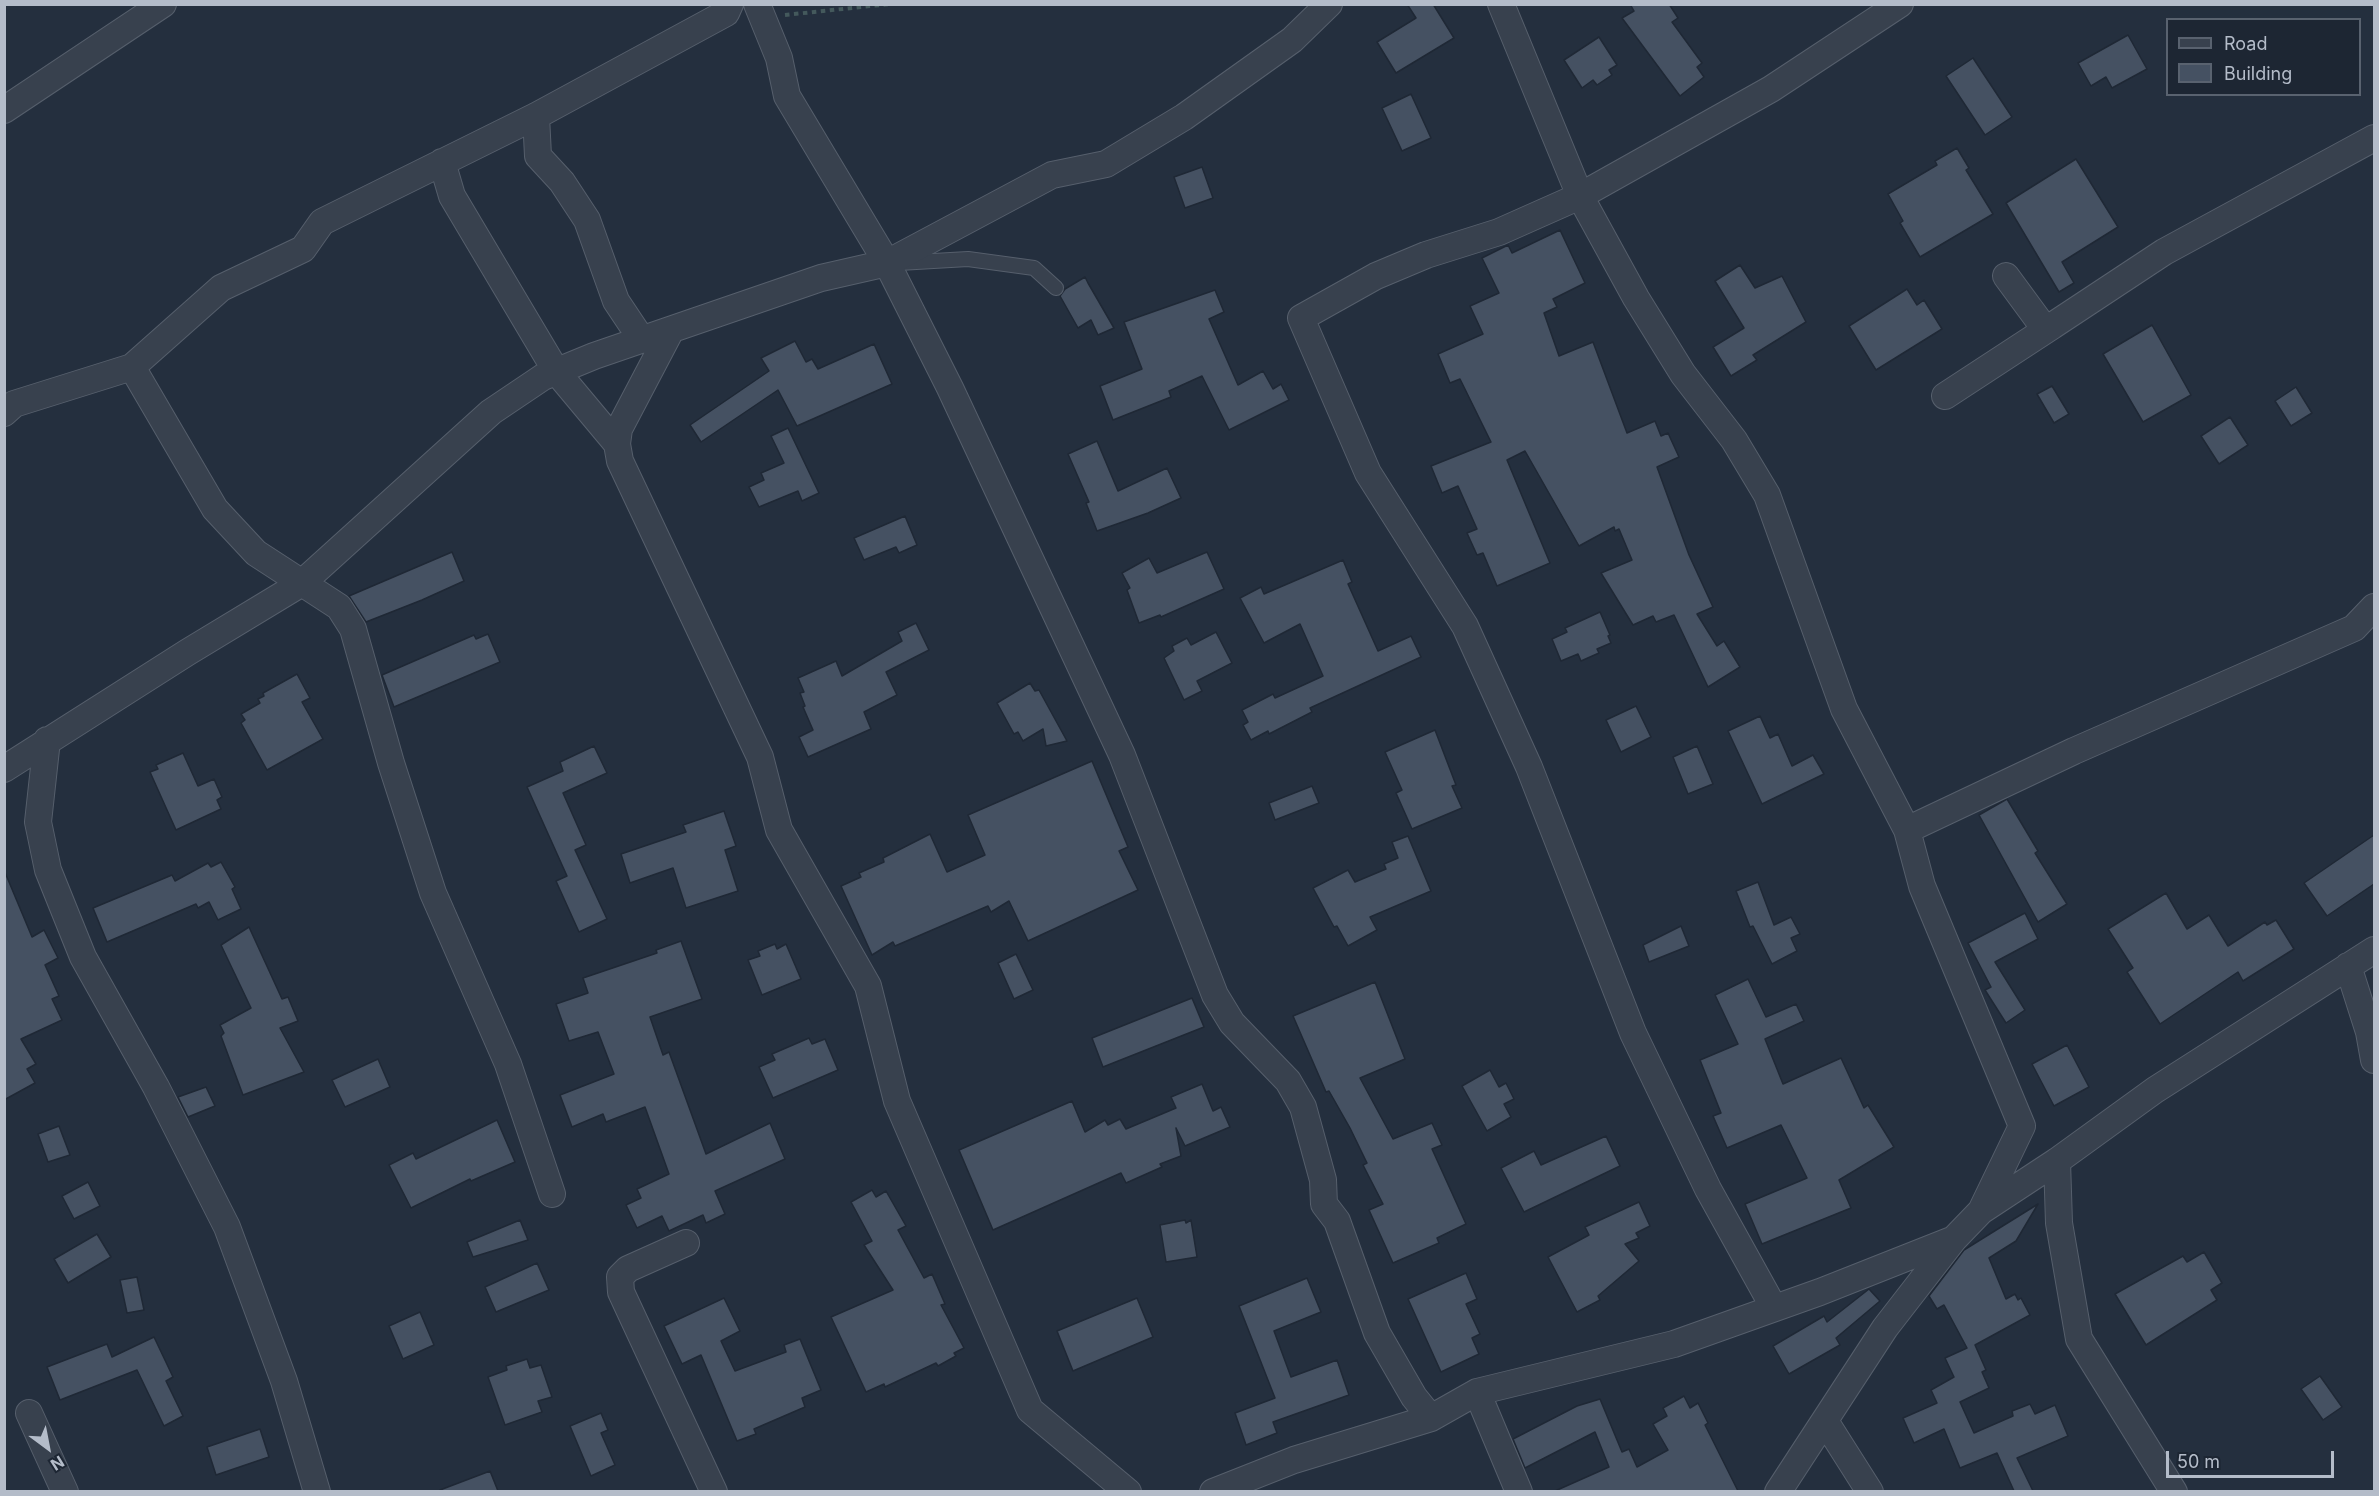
<!DOCTYPE html>
<html>
<head>
<meta charset="utf-8">
<style>
  body { margin:0 }
  #map { position:relative; width:2379px; height:1496px; overflow:hidden; background:#242f3e; font-family:Inter,sans-serif }
  canvas { display:block }
  .frame { position:absolute; inset:0; border:6px solid #b4bcc9; pointer-events:none }
  .legend { position:absolute; left:2166px; top:18px; width:195px; height:78px; box-sizing:border-box; background:#1d2633; border:2px solid #59626f; margin:0; padding:8px 10px; list-style:none; font-size:18px; color:#b4bcc9 }
  .legend li { display:flex; align-items:center; gap:12px; height:30px }
  .legend b { width:30px; border:2px solid #59626f }
  .north { position:absolute; left:18px; top:1418px; width:60px; height:60px; -webkit-text-stroke:4px #1d2633; paint-order:stroke; rotate:148deg; font-size:16px; font-weight:700; line-height:24px; text-align:center; color:#b4bcc9 }
  .north::after { content:''; display:block; margin:auto; width:21px; height:27px; background:#b4bcc9; clip-path:polygon(50% 0,100% 100%,50% 72%,0 100%) }
  .scale { position:absolute; left:2166px; top:1451px; width:168px; height:27px; box-sizing:border-box; border:3px solid #b4bcc9; border-top:0; padding-left:8px; font-size:18px; line-height:21px; white-space:nowrap; color:#b4bcc9; -webkit-text-stroke:4px #1d2633; paint-order:stroke }
</style>
</head>
<body>
<div id="map">
<canvas width="2379" height="1496"></canvas>
<div class="frame"></div>
<ul class="legend">
<li><b style="height:8px;background:#38414e"></b>Road</li>
<li><b style="height:16px;background:#455162"></b>Building</li>
</ul>
<div class="north">N</div>
<div class="scale">50 m</div>
</div>
<script>
const ctx = document.querySelector('canvas').getContext('2d');
ctx.lineJoin = 'round';
function fill(path, color) {
  ctx.fillStyle = color;
  ctx.fill(path, 'evenodd');
}
function trace(path, color, width, dash) {
  ctx.strokeStyle = color;
  ctx.lineWidth = width;
  ctx.lineCap = dash ? 'butt' : 'round';
  ctx.setLineDash(dash || []);
  ctx.stroke(path);
}
const building = new Path2D(`
  M1407,4h26l21,34 -58,35 -19,-31 39,-24z
  M1630,4h39l9,14 -6,4 30,41 -5,4 7,10 -24,19 -58,-78 12,-7z
  M2128,35l19,34 -35,19 -6,-11 -15,9 -13,-23z
  M1599,37l18,28 -8,5 3,5 -15,10 -4,-5 -11,8 -18,-28z
  M1973,58l39,59 -27,18 -39,-59z
  M1411,94l20,44 -29,13 -20,-43z
  M1957,148l12,20 -3,2 27,44 -73,43 -20,-34 3,-2 -15,-27 49,-29 -2,-4z
  M2076,159l42,68 -56,35 12,21 -15,9 -53,-89z
  M1202,167l11,31 -28,10 -11,-31z
  M1560,230l25,53 -32,16 4,8 -13,6 15,43 34,-14 34,91 28,-12 6,15 7,-3 11,24 -22,10 32,88 24,52 -16,7 20,32 7,-5 16,26 -32,20 -34,-72 -18,7 -3,-6 -20,9 -32,-52 31,-13 -13,-31 -4,2 -1,-4 -35,19 -54,-95 -18,9 43,103 -53,23 -14,-33 -6,2 -10,-22 10,-4 -19,-43 -16,7 -11,-27 60,-24 -31,-63 -10,4 -12,-29 45,-20 -13,-28 29,-13 -17,-35 26,-13 4,8z
  M1740,265l15,23 27,-12 24,46 -53,33 4,5 -26,16 -18,-29 31,-19 -29,-47z
  M1085,277l3,6 26,45 -16,7 -7,-15 -13,8 -18,-32 5,-7z
  M1907,289l10,16 7,-5 18,29 -66,41 -27,-44z
  M1215,290l9,22 -15,7 29,66 25,-14 10,18 8,-5 8,16 -60,30 -27,-54 -33,15 2,6 -58,23 -13,-34 42,-17 -18,-47z
  M2152,325l39,70 -48,27 -40,-68z
  M795,341l11,21 6,-3 6,10 56,-25 18,40 -95,42 -19,-36 -77,52 -11,-17 79,-54 -8,-13z
  M2052,386l17,28 -15,9 -17,-29z
  M2296,387l16,26 -21,13 -16,-25z
  M2230,417l18,28 -29,19 -18,-28z
  M788,428l31,65 -17,8 -4,-10 -39,16 -10,-20 15,-7 -3,-7 23,-10 -13,-27z
  M1097,441l21,50 49,-23 14,30 -33,15 -51,18 -11,-28 3,-1 -21,-48z
  M905,516l12,29 -18,8 -3,-6 -32,13 -10,-22z
  M452,552l12,29 -42,19 -56,22 -17,-26z
  M1207,552l17,37 -63,28 -1,-2 -21,8 -12,-33 3,-2 -8,-15 27,-15 8,15z
  M1343,560l9,22 -4,2 30,67 33,-15 10,21 -111,51 2,4 -43,22 -1,-3 -17,9 -8,-15 5,-3 -6,-12 31,-16 2,4 48,-22 -23,-52 -36,19 -24,-45 21,-11 3,7z
  M1600,612l10,23 -2,1 3,7 -14,6 2,4 -18,8 -3,-7 -17,7 -9,-22 15,-7 -2,-4z
  M916,623l13,27 -43,22 11,23 -33,17 7,17 -63,28 -9,-20 14,-7 -10,-23 2,-1 -5,-13 4,-1 -6,-14 38,-17 6,15 60,-35 -4,-9z
  M1216,632l16,31 -35,18 5,10 -18,9 -20,-42 10,-7 -2,-5 15,-8 4,7z
  M488,634l12,28 -106,45 -12,-32 92,-40 2,4z
  M297,674l13,24 -8,4 21,37 -56,31 -26,-47 4,-3 -4,-6 19,-11 -2,-4 6,-3 -1,-3z
  M1030,683l5,8 4,-1 28,51 -21,5 -3,-17 -20,12 -5,-9 -4,2 -17,-31z
  M1636,706l15,31 -30,15 -15,-32z
  M1760,716l10,22 8,-4 14,32 21,-11 11,19 -62,30 -34,-73z
  M1435,730l21,55 -4,1 10,22 -50,21 -16,-36 6,-3 -17,-38z
  M594,746l13,27 -44,20 23,52 -11,5 32,69 -28,13 -23,-51 11,-5 -40,-89 36,-16 -3,-9z
  M1697,746l16,38 -25,10 -15,-37z
  M183,753l15,33 16,-7 8,18 -5,3 4,9 -45,21 -26,-58 8,-3 -2,-4z
  M1092,761l36,86 -9,4 19,39 -110,51 -19,-40 -18,11 -3,-6 -93,40 -2,-4 -21,13 -31,-69 20,-9 -2,-4 25,-11 -1,-4 47,-24 17,38 38,-17 -17,-40z
  M1312,786l7,17 -44,17 -6,-17z
  M2007,799l31,52 -3,2 32,51 -29,18 -59,-107z
  M724,811l12,35 -11,4 13,41 -52,17 -13,-40 -43,15 -9,-29 65,-22 -3,-7z
  M2374,835v49l-47,32 -23,-33z
  M1408,836l23,55 -61,26 7,13 -29,16 -11,-20 -3,1 -21,-39 35,-18 7,12 31,-13 -2,-5 14,-6 -6,-16z
  M221,862l14,25 -3,2 9,20 -23,11 -9,-18 -11,6 -2,-4 -89,38 -14,-34 79,-33 3,6 33,-18 3,4z
  M4,870l28,67 12,-7 14,28 -13,7 14,31 -7,3 10,21 -41,19 15,25 -9,5 8,14 -31,17z
  M1758,882l16,43 17,-8 9,17 -9,4 6,13 -25,13 -19,-38 -3,1 -14,-36z
  M2166,893l21,36 22,-14 19,31 37,-24 2,3 9,-5 18,29 -51,32 -5,-9 -78,52 -33,-52 6,-4 -25,-39z
  M2025,913l13,26 -43,23 30,48 -19,13 -21,-33 6,-3 -23,-44z
  M1681,926l8,20 -40,16 -6,-17z
  M249,927l33,72 6,-2 10,24 -18,7 24,44 -61,23 -22,-59 3,-3 -4,-8 31,-17 -30,-63z
  M681,941l21,58 -52,18 13,38 6,-3 37,102 64,-31 15,36 -70,32 10,23 -19,9 -3,-8 -34,16 -7,-15 -25,12 -11,-23 15,-7 -4,-9 32,-15 -24,-67 -39,15 -3,-8 -31,13 -12,-32 54,-21 -16,-42 -29,9 -13,-37 32,-11 -5,-15 74,-25 -1,-3z
  M775,944l2,5 9,-5 15,35 -39,16 -14,-35 12,-4 -2,-5z
  M1016,954l17,36 -19,9 -16,-36z
  M1748,979l18,38 30,-13 8,17 -39,18 18,45 58,-26 23,50 4,-3 26,42 -55,33 12,28 -89,36 -17,-40 62,-26 -26,-53 -54,23 -14,-32 8,-3 -21,-53 38,-16 -23,-49z
  M1375,982l30,77 -45,19 33,61 39,-16 10,22 -10,4 34,75 -29,14 2,5 -46,20 -24,-53 14,-6 -20,-39 4,-2 -17,-35 -21,-37 -3,1 -33,-76z
  M1192,998l12,29 -101,40 -11,-29z
  M809,1038l3,6 13,-5 13,31 -65,28 -14,-31 16,-7 -3,-6z
  M2067,1045l22,42 -35,19 -22,-42z
  M378,1059l12,28 -45,20 -13,-27z
  M1490,1070l9,17 7,-4 8,16 -10,5 7,13 -24,14 -25,-45z
  M1202,1084l11,27 8,-4 9,20 -45,19 -9,-18 5,28 -21,8 2,3 -36,16 -5,-10 -128,57 -34,-80 113,-49 13,31 20,-12 3,5 12,-6 6,10 50,-21 -5,-11z
  M206,1087l9,19 -27,11 -10,-20z
  M497,1120l18,42 -44,19 -1,-2 -59,29 -22,-43 24,-12 3,6z
  M59,1126l11,29 -22,7 -10,-28z
  M1606,1136l14,30 -96,46 -23,-44 33,-17 7,14z
  M88,1182l12,24 -26,13 -12,-23z
  M872,1190l4,7 10,-6 20,35 -8,4 26,48 8,-4 13,30 -4,1 23,43 -10,5 2,3 -18,10 -2,-3 -51,24 -1,-3 -18,8 -35,-75 62,-27 -29,-45 8,-4 -21,-39z
  M1639,1202l11,24 -14,7 3,5 -14,6 14,17 -41,35 2,4 -23,12 -29,-55 41,-22 -4,-8z
  M2038,1204l-22,37 -27,17 17,41 9,-5 3,6 3,-2 9,17 -55,30 11,25 -4,2 7,16 -29,14 14,31 39,-17 -1,-5 18,-7 5,10 20,-9 13,31 -51,22 16,33h-19l-17,-38 -37,15 -16,-39 -30,14 -11,-25 34,-15 -6,-13 23,-13 -9,-19 22,-10 -23,-43 -7,4 -8,-13 35,-46z
  M520,1220l8,20 -55,17 -6,-15z
  M1185,1220l1,3 5,-3 6,37 -31,5 -6,-37z
  M97,1234l14,23 -43,26 -14,-24z
  M2204,1252l18,31 -11,7 6,10 -71,45 -31,-51 68,-38 4,6z
  M537,1263l12,27 -53,22 -11,-25z
  M1466,1273l11,26 -11,5 14,30 -8,4 7,16 -38,18 -33,-73z
  M137,1277l7,33 -17,3 -7,-33z
  M1307,1278l14,34 -47,19 17,46 46,-17 12,35 -76,27 4,11 -31,12 -11,-32 40,-15 -36,-92z
  M1869,1289l11,12 -44,37 4,7 -51,29 -16,-28 51,-30 3,6z
  M724,1298l16,33 -19,10 14,30 51,-19 -2,-7 16,-6 21,51 -19,8 3,9 -51,22 2,5 -19,7 -36,-86 -19,9 -18,-38z
  M1137,1298l16,39 -80,34 -16,-40z
  M420,1312l14,33 -31,14 -14,-33z
  M154,1337l19,40 -7,4 17,35 -19,10 -27,-56 -77,30 -13,-33 60,-23 5,13z
  M527,1359l3,9 11,-3 11,32 -14,4 4,11 -37,13 -17,-48 19,-7 -1,-4z
  M2320,1376l22,31 -19,13 -22,-31z
  M1684,1396l6,12 8,-5 10,20 -3,2 33,66h-183l54,-24 -14,-35 -70,36 -12,-29 64,-33 23,-7 22,53 7,-3 8,18 31,-17 -15,-26 14,-8 -4,-8z
  M601,1413l7,17 -7,3 14,32 -24,11 -21,-50z
  M260,1429l9,28 -53,18 -9,-28z
  M490,1471l8,20h-58v-1z`);
fill(building, '#455162');
trace(building, '#1f2835', 1.5);
const lane = new Path2D(`
  M899,263l69,-4 66,9 22,20`);
const street = new Path2D(`
  M757,4l22,54 8,38 100,167 165,-88 54,-11 78,-47 108,-77 37,-36
  M1501,4l79,192 56,102 47,76 51,66 33,55 77,214 63,121 15,56 100,240 -41,85
  M4,110l159,-106
  M536,116l2,40 24,26 25,38 29,81 26,39
  M442,162l10,34 104,175 61,73
  M2006,276l36,49 10,1 112,-74 210,-114
  M671,330l-52,99 -2,15 3,17 140,296 19,73 89,156 29,115 133,309 98,82
  M132,367l83,142 41,44 83,54 14,22 38,134 42,130 75,171 44,130
  M1945,396l107,-70
  M4,413l10,-9 118,-37 89,-79 82,-39 19,-27 214,-106 190,-103 4,-9
  M47,740l-9,82 10,48 35,87 73,130 71,140 57,154 33,111
  M4,769l184,-117 114,-69 189,-171 52,-35 51,-21 227,-78 66,-15 63,125 172,367 93,240 17,28 56,58 15,26 20,73 1,24 13,17 40,112 37,64 17,21
  M1907,830l167,-79 280,-123 20,-21
  M2348,966l21,66 5,28
  M2057,1161l2,62 20,116 95,153
  M686,1243l-58,26 -8,8 1,15 93,200
  M1774,1308l-66,-119 -75,-156 -104,-266 -64,-141 -97,-153 -67,-155 75,-42 50,-21 73,-23 81,-36 191,-107 129,-85
  M1477,1392l42,100
  M29,1413l36,79
  M1825,1421l45,71
  M1213,1492l81,-32 137,-42 46,-26 197,-48 146,-52 134,-53
  M1778,1492l107,-164 69,-89 27,-28 76,-50 98,-71 219,-140`);
trace(lane, '#565f6c', 16);
trace(street, '#565f6c', 28);
trace(new Path2D(`
  M785,15l105,-11`), '#44595c', 4, [4.5, 4.5]);
trace(lane, '#38414e', 14);
trace(street, '#38414e', 26);
</script>
</body>
</html>
